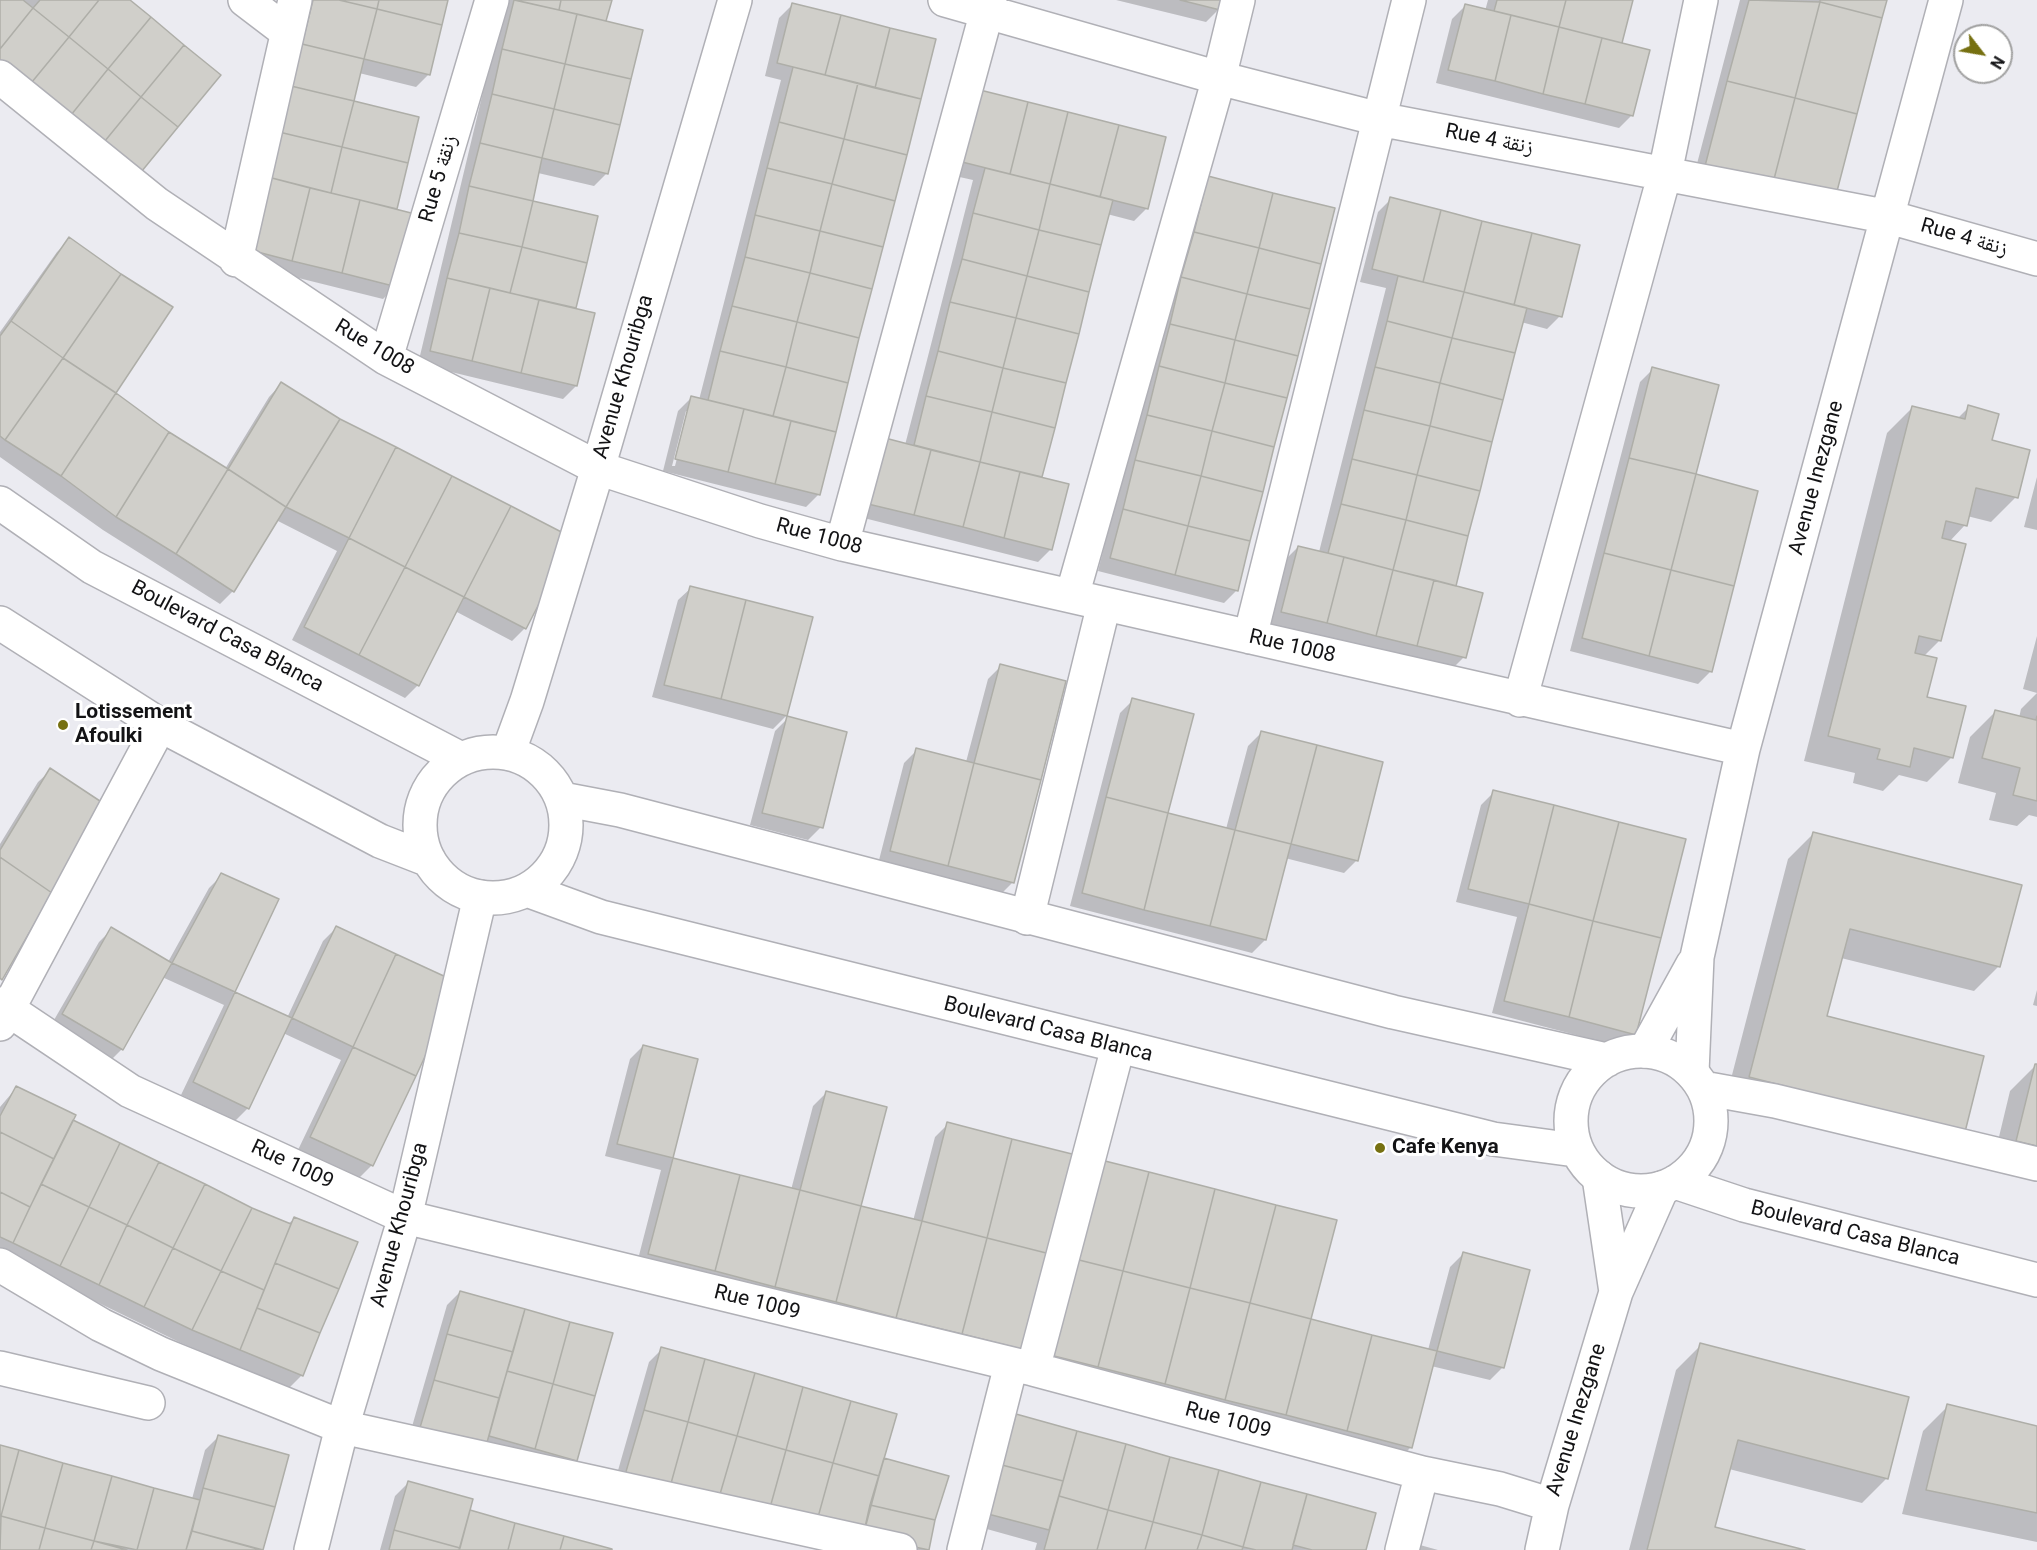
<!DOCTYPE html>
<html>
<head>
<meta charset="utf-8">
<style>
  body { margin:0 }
  #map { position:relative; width:2037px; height:1550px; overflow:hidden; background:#ebebf1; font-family:Roboto,sans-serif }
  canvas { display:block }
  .north { position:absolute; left:1953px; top:24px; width:60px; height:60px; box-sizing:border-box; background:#fff; border:2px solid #a1a1a1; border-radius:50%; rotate:121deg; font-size:16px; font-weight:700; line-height:24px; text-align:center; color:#131315 }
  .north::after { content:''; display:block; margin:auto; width:21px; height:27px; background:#767011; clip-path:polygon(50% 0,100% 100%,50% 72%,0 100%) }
</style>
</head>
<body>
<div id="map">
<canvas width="2037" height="1550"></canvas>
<div class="north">N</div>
</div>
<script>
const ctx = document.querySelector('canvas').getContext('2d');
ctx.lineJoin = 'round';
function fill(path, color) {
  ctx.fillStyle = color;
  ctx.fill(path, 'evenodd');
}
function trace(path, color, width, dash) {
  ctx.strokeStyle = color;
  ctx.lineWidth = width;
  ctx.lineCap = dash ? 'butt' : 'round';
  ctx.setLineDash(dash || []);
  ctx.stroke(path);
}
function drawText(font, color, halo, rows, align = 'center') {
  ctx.font = font + ' Roboto,"Noto Naskh Arabic",sans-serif';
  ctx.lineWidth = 6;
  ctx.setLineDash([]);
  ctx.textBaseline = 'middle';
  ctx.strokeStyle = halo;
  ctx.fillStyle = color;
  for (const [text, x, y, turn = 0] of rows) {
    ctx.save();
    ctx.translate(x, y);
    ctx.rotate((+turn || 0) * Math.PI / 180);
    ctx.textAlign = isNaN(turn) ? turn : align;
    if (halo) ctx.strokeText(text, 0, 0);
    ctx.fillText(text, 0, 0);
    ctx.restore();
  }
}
fill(new Path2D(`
  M0,0h128l-128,88z
  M303,0h144l-18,74 -13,13 -57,-14 -7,29 66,16 -23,92 1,76 -13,13 -145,-36z
  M505,0h105l-5,22 2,151 -13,13 -56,-13 -7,29 65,15 -22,92 2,77 -13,13 -145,-35z
  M1116,0h105l-2,9 -13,13z
  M1488,0h144l-11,44 11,71 -13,13 -183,-45 16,-64 13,-13 20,5z
  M1740,0h145l-192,179z
  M792,5l142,35 -115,454 -13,13 -143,-36 15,-60 13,-13 8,2 82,-320 -16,-4 14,-58zM686,411h3l-14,55h-3z
  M964,104l183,104 -13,13 -27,-7 -67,264 11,71 -13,13 -182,-46 49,-71 21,-81 47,-184 -27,-6z
  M1208,178l29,412 -13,13 -126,-32 97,-380z
  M1391,199l169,117 -13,13 -26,-7 -67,265 10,70 -13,13 -182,-46 16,-64 13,-13 21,5 67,-264 -26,-6 18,-70z
  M70,239l44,154 54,41 57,35 44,-72 12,-13 244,244 -13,13 -57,-30 -37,74 -13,13 -113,-58 45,-89 -61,-31 -43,71 -13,13 -117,-74 -103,-73v-125l57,-80z
  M1653,369l58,302 -13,13 -128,-33 70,-269z
  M1969,407l21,34 26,56 -25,25 -24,-6 -2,9 -16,17 -10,99 -15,15 1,42 27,59 -25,25 -28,-7 -16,16 -30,-8 2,-10 -51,-12 83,-328 25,-25 45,11z
  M2037,477v53l-13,-3z
  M691,588l95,128 -13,13 -121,-32 26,-97z
  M2037,636v57l-14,-4z
  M1001,666l12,216 -13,13 -122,-31 26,-101 13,-13 49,12 22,-83z
  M2037,693v124l-8,-2 -12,11 -28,-6 7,-27 -38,-10 12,-46 25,-25 24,6 2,-9z
  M1133,700l33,114 60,15 22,-83 13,-13 96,127 -13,13 -59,-15 -20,82 -13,13 -182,-47 50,-193z
  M788,718l33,109 -13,13 -58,-15 25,-94z
  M51,770l-50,209 -1,1v-136l38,-62z
  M1494,792l141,242 -13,13 -130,-34 25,-96 -61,-15 25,-97z
  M1813,834l186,132 -25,25 -133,-33 -15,59 137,114 -238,-29 63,-243z
  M222,875l55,25 -44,92 54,26 36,-77 13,-13 36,237 -13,13 -61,-28 43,-90 -58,-27 -35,75 -13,13 -54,-26 43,-90 -62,-28 -40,72 -13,13 -59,-35 49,-85 13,-13 56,33 41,-74z
  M2037,990v16l-4,-1z
  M643,1046l29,113 119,31 22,-84 13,-13 34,114 53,14 22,-84 13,-13 80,227 -392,-84 25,-97 -56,-14 25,-97z
  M2035,1066h2v110l-45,-10 18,-75z
  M17,1087l54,34 180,88 37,15 6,-5 8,156 -13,13 -110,-46 -179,-87v-148z
  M1080,1173l230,147 118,30 22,-83 13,-13 40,113 -13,13 -59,-14 -20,81 -13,13 -368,-94z
  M460,1292l151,42 -36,127 -13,12 -155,-29 40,-139z
  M1701,1345l186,133 -25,25 -133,-34 -16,59 86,22h-170l47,-180z
  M662,1349l220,110 65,18 -20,73h-78l-236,-62 36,-126z
  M1948,1406l89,21v115l-135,-28 21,-83z
  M1016,1416l358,98 -10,36h-329l2,-7 -61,-17 27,-97z
  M218,1437l69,19 -26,94h-261v-103l192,52 13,-49z
  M408,1483l61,28 140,39h-229l15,-54z
  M1420,1545l18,5h-23z`), '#0003');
const building = new Path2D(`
  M0,0h23l10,8 -33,41z
  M40,0h59l-30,37 -36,-29z
  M99,0h31l21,17 -43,52 -39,-32z
  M313,0h26l38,9 -13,50 -62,-15z
  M339,0h40l-2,9z
  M379,0h69l-6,25 -65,-16z
  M514,0l63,14 -12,50 -63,-15z
  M515,0h46l-2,10z
  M561,0h51l-6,21 -47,-11z
  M1180,0h42l-2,10z
  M1497,0h69l-7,27 -65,-16z
  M1566,0h67l-11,43 -63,-16z
  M1749,0l71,2 -25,96 -68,-17z
  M1820,0h67l-5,18 -62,-16z
  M1820,2l62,16 -25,96 -62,-16z
  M792,3l49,12 -16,60 -48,-12z
  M1465,4l46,11 -16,66 -47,-11z
  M33,8l36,29 -42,51 -27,-23v-16z
  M377,9l65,16 -12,50 -66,-16z
  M577,14l66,16 -12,49 -66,-15z
  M841,15l49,13 -15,60 -50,-13z
  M1511,15l48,12 -16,67 -48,-13z
  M151,17l33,28 -43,52 -33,-28z
  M1559,27l43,11 -17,66 -42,-10z
  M890,28l46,11 -15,60 -46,-11z
  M69,37l39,32 -41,51 -40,-32z
  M1602,38l48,12 -17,66 -48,-12z
  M302,44l62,15 -10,42 -63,-15z
  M184,45l37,30 -43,52 -37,-30z
  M502,49l63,15 -11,45 -62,-15z
  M565,64l66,15 -11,46 -66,-16z
  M793,67l65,16 -14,56 -65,-17z
  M108,69l33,28 -41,50 -33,-27z
  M1727,81l68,17 -22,85 -68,-17z
  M858,83l63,16 -14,56 -63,-16z
  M291,86l63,15 -12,46 -63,-15z
  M976,89l52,13 -18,72 -52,-13z
  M492,94l62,15 -12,49 -62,-15z
  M141,97l37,30 -41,50 -37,-30z
  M1795,98l62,16 -22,85 -62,-16z
  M354,101l65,16 -11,46 -66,-16z
  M1028,102l40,10 -18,72 -40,-10z
  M554,109l66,16 -12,49 -66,-16z
  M1068,112l51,13 -19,72 -50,-13z
  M779,122l65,17 -12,45 -65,-16z
  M1119,125l47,12 -18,72 -48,-12z
  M279,132l63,15 -11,46 -63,-16z
  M844,139l63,16 -12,46 -63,-17z
  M480,143l62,15 -9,43 -64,-15z
  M342,147l66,16 -11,46 -66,-16z
  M767,168l65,16 -12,47 -65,-16z
  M985,168l65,16 -11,46 -66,-17z
  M1208,176l65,17 -14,55 -65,-16z
  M268,177l42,11 -18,73 -42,-11z
  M832,184l63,17 -12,46 -63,-16z
  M1050,184l63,16 -12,45 -62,-15z
  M469,186l64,15 -11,46 -63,-14z
  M310,188l50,12 -18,73 -50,-12z
  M1273,193l62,15 -14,56 -62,-16z
  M1390,197l51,13 -18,72 -51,-13z
  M360,200l55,14 -18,73 -55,-14z
  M533,201l65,15 -11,47 -65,-16z
  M1441,210l41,11 -18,71 -41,-10z
  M973,213l66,17 -12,46 -65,-17z
  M755,215l65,16 -10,42 -65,-16z
  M1482,221l50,12 -18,72 -50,-13z
  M1039,230l62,15 -12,47 -62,-16z
  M820,231l63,16 -11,42 -62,-16z
  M1194,232l65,16 -12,46 -66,-17z
  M459,233l63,14 -12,46 -63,-15z
  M1532,233l48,12 -18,72 -48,-12z
  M69,237l52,37 -58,84 -52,-37z
  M522,247l65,16 -11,45 -66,-15z
  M1259,248l62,16 -11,45 -63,-15z
  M745,257l65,16 -13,49 -65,-16z
  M962,259l65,17 -11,42 -66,-16z
  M810,273l62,16 -13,49 -62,-16z
  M121,274l52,33 -57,86 -53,-35z
  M1027,276l62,16 -10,42 -63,-16z
  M1398,276l66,16 -12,46 -65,-17z
  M1181,277l66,17 -12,46 -65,-16z
  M447,278l43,10 -18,73 -42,-10z
  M490,288l49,12 -18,73 -49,-12z
  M1464,292l63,16 -12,45 -63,-15z
  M1247,294l63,15 -12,47 -63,-16z
  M539,300l56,13 -18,73 -56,-13z
  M950,302l66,16 -13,50 -65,-17z
  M732,306l65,16 -11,45 -66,-16z
  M1016,318l63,16 -13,49 -63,-15z
  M11,321l52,37 -58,82 -5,-4v-100z
  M1387,321l65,17 -12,45 -65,-16z
  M797,322l62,16 -11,45 -62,-16z
  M1170,324l65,16 -10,43 -66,-17z
  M1452,338l63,15 -12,47 -63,-17z
  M1235,340l63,16 -11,42 -62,-15z
  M720,351l66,16 -13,49 -65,-16z
  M938,351l65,17 -11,44 -66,-16z
  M63,358l53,35 -55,83 -56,-36z
  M1159,366l66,17 -13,48 -65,-16z
  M786,367l62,16 -12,49 -63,-16z
  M1375,367l65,16 -10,43 -66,-16z
  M1652,367l67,18 -23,89 -67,-16z
  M1003,368l63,15 -11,45 -63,-16z
  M281,382l59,37 -54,88 -58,-38z
  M1225,383l62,15 -13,49 -62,-16z
  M1440,383l63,17 -11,42 -62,-16z
  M116,393l53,39 -53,85 -55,-41z
  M691,396l53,13 -16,63 -53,-13z
  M926,396l66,16 -12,50 -66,-17z
  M1968,405l31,9 -7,26 38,10 -12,48 -42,-10 -9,38 -21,-5 -4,17 24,6 -25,97 -22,-5 -4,17 22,5 -10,39 39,9 -13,52 -39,-10 -4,19 -33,-8 3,-10 -52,-13 84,-330 53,13z
  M744,409l47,12 -16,63 -47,-12z
  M1364,410l66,16 -13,49 -65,-16z
  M992,412l63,16 -13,49 -62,-15z
  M1147,415l65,16 -11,45 -66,-16z
  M340,419l56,28 -47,91 -63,-31z
  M791,421l45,11 -16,63 -45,-11z
  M1430,426l62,16 -12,49 -63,-16z
  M1212,431l62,16 -11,45 -62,-16z
  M169,432l59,37 -52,85 -60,-37z
  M885,438l46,12 -17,65 -46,-11z
  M396,447l56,29 -47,91 -56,-29z
  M931,450l49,12 -17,65 -49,-12z
  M1629,458l67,16 -25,96 -67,-17z
  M1352,459l65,16 -11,45 -65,-16z
  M1135,460l66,16 -13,50 -65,-17z
  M980,462l40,10 -16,66 -41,-11z
  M228,469l58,38 -52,85 -58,-38z
  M1020,472l49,12 -17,66 -48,-12z
  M1696,474l62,17 -24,95 -63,-16z
  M1417,475l63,16 -12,45 -62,-16z
  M452,476l59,30 -47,91 -59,-30z
  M1201,476l62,16 -13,49 -62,-15z
  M1341,504l65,16 -13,50 -65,-17z
  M511,506l62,32 -47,91 -62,-32z
  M1123,509l65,17 -13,49 -65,-17z
  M1406,520l62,16 -12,50 -63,-16z
  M1188,526l62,15 -12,50 -63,-16z
  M349,538l56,29 -46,88 -55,-28z
  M1298,546l46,11 -17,66 -46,-11z
  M1604,553l67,17 -22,86 -67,-18z
  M1344,557l49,13 -17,66 -49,-13z
  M405,567l59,30 -45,89 -60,-31z
  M1393,570l41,10 -17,66 -41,-10z
  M1671,570l63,16 -22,86 -63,-16z
  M1434,580l49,13 -17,65 -49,-12z
  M690,586l56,14 -25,99 -57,-14z
  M746,600l67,17 -26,99 -66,-17z
  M1000,664l66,17 -25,99 -67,-17z
  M1132,698l62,16 -26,99 -62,-16z
  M1995,710l41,10 1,-4v85l-24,-6 7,-27 -38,-10z
  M787,716l60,16 -24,96 -61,-15z
  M1261,731l56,14 -26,99 -56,-14z
  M1317,745l66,17 -25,99 -67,-17z
  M916,748l58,15 -26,103 -58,-15z
  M974,763l67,17 -27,103 -66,-17z
  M50,768l56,37 -54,88 -52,-36v-7z
  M1493,790l61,15 -25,99 -61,-15z
  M1106,797l62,16 -24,97 -62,-17z
  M1554,805l65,17 -26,99 -64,-17z
  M1168,813l67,17 -25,96 -66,-16z
  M1619,822l67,17 -25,99 -68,-17z
  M1235,830l56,14 -25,96 -56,-14z
  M1813,832l209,53 -22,82 -150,-38 -23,87 157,40 -19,76 -216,-55z
  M0,857l52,36 -50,87 -2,-2z
  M221,873l58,26 -44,93 -63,-29z
  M1529,904l64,17 -24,96 -65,-16z
  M1593,921l68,17 -25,97 -67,-18z
  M336,926l60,28 -43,93 -61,-29z
  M111,927l61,36 -49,87 -61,-36z
  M396,954l63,29 -43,93 -63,-29z
  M235,992l57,26 -43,91 -56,-27z
  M643,1045l55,14 -25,99 -56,-14z
  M353,1047l63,29 -43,90 -63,-29z
  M2035,1064h2v82l-21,-5z
  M16,1086l60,29 -22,44 -54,-27v-16z
  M826,1091l61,16 -26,99 -61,-16z
  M73,1120l47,23 -31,64 -48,-23z
  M947,1122l65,17 -25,99 -65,-17z
  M0,1132l54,27 -24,48 -30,-15z
  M1012,1139l68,17 -26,99 -67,-17z
  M120,1143l39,19 -32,63 -38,-18z
  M673,1158l67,17 -25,96 -67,-17z
  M1093,1158l56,14 -26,99 -56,-14z
  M159,1162l46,22 -32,64 -46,-23z
  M1149,1172l66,17 -25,99 -67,-17z
  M740,1175l60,15 -25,97 -60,-16z
  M41,1184l48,23 -29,59 -47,-23z
  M205,1184l47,24 -31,63 -48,-23z
  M1215,1189l61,16 -26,98 -60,-15z
  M800,1190l61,16 -25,96 -61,-15z
  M0,1192l30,15 -17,36 -13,-6z
  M1276,1205l61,15 -26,99 -61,-16z
  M861,1206l61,15 -26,97 -60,-16z
  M89,1207l38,18 -28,60 -39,-19z
  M252,1208l39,16 -27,66 -43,-19z
  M294,1217l64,25 -19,47 -64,-26z
  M922,1221l65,17 -25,96 -66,-16z
  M127,1225l46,23 -29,59 -45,-22z
  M987,1238l67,17 -25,96 -67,-17z
  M173,1248l48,23 -29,59 -48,-23z
  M1463,1252l67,18 -26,98 -67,-17z
  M1067,1257l56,14 -25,96 -56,-14z
  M275,1263l64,26 -19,44 -63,-25z
  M221,1271l43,19 -24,60 -48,-20z
  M1123,1271l67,17 -25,96 -67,-17z
  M1190,1288l60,15 -25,97 -60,-16z
  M460,1291l65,18 -12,43 -66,-18z
  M1250,1303l61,16 -25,96 -61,-15z
  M257,1308l63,25 -17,43 -63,-26z
  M525,1309l45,13 -17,62 -46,-13z
  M1311,1319l61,16 -25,96 -61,-16z
  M570,1322l43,11 -18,63 -42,-12z
  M447,1334l66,18 -14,46 -65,-18z
  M1372,1335l65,16 -25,97 -65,-17z
  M1700,1343l209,54 -21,82 -150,-39 -23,87 90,23h-158z
  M661,1347l44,12 -17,63 -44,-12z
  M705,1359l50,14 -18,63 -49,-14z
  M507,1371l46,13 -18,65 -46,-13z
  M755,1373l48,14 -17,63 -49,-14z
  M434,1380l65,18 -14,52 -66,-19z
  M553,1384l42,12 -18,65 -42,-12z
  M803,1387l48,14 -18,62 -47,-13z
  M851,1401l46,13 -18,62 -46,-13z
  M1947,1404l90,22v87l-111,-23z
  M644,1410l44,12 -18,65 -45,-12z
  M1016,1414l61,17 -14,50 -61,-16z
  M688,1422l49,14 -19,65 -48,-14z
  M1077,1431l49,13 -18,66 -49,-14z
  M218,1435l71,20 -14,52 -72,-19z
  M737,1436l49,14 -18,65 -50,-14z
  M1126,1444l44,13 -17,65 -45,-12z
  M0,1445l19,5 -18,66h-1z
  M19,1450l44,13 -18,65 -44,-12z
  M786,1450l47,13 -18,65 -47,-13z
  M1170,1457l49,13 -17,65 -49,-13z
  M884,1458l65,18 -14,44 -65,-15z
  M63,1463l49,13 -18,65 -49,-13z
  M833,1463l46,13 -16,60 -48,-8z
  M1002,1465l61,16 -14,49 -61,-16z
  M1219,1470l42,12 -18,65 -41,-12z
  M112,1476l42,12 -17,62 -43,-9z
  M408,1481l65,18 -13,49 -66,-18z
  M1261,1482l46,12 -15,56h-36l-13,-3z
  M154,1488l46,12 -14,50h-49z
  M203,1488l72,19 -12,43 -71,-19z
  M1307,1494l69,19 -10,37h-54l-19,-5z
  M1059,1496l49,14 -11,40h-53z
  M870,1505l65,15 -6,30 -66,-14z
  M470,1510l45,13 -7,27h-49z
  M1108,1510l45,12 -8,28h-48z
  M1,1516l44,12 -6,22h-39z
  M1153,1522l49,13 -5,15h-52z
  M515,1523l49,13 -4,14h-52z
  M45,1528l49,13 -3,9h-52z
  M394,1530l66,18 -1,2h-70z
  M192,1531l69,19h-75z
  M1202,1535l41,12 -1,3h-45z
  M564,1536l48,13v1h-52z
  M94,1541l33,9h-36z`);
fill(building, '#d0cfca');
trace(building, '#aeaea8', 1.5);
const minor = new Path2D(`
  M245,0l42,32
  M945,0l274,78 160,41 510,98 148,42
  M0,77l157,127 229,154 212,110 162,53 82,23 901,205
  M236,260l59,-260
  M386,358l106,-358
  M842,544l148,-544
  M1072,596l147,-518 19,-78
  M1250,637l159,-637
  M1520,700l145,-527 36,-173
  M508,753l19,-52 71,-233 137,-468
  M1027,918l77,-314
  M0,1004l130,87 275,126 628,152 389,104 78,16 52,16
  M0,1024l160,-299
  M1645,1051l48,-87
  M1692,1072l5,-115 46,-208 203,-749
  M1599,1177l17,115
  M0,1265l101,60 60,29 181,73 558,123
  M0,1368l148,35
  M1033,1369l85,-322
  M311,1550l31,-123 63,-210 75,-320
  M964,1550l47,-185
  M1402,1550l20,-77
  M1542,1550l10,-45 64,-213 46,-104`);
const secondary = new Path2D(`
  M0,503l92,64 369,192
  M0,623l160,102 220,116 49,19
  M420 825a73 73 0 1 1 146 0a73 73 0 1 1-146 0Z
  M562,799l58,11 773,202 214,48
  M527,890l74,27 892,222 82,11
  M1571 1121a70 70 0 1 1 140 0a70 70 0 1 1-140 0Z
  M1703,1088l72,13 262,63
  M1675,1182l69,23 293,75`);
trace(minor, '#b0b0b6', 36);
trace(secondary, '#b0b0b6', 36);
trace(minor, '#fff', 33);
trace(secondary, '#fff', 33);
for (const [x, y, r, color] of [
  [63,725,6,"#767011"],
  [1380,1148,6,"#767011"]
]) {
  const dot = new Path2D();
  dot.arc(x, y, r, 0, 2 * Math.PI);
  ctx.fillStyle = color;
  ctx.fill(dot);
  trace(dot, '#fff', 2);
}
drawText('21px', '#131315', '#fff', [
  ["Rue 4 زنقة",1489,140,11],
  ["Rue 5 زنقة",439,179,-74],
  ["Rue 4 زنقة",1964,238,16],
  ["Rue 1008",374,348,31],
  ["Avenue Khouribga",624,377,-74],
  ["Avenue Inezgane",1817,478,-75],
  ["Rue 1008",819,537,15],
  ["Boulevard Casa Blanca",227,637,28],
  ["Rue 1008",1292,647,13],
  ["Boulevard Casa Blanca",1048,1030,14],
  ["Rue 1009",292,1165,25],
  ["Avenue Khouribga",400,1225,-75],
  ["Boulevard Casa Blanca",1855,1234,14],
  ["Rue 1009",757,1303,14],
  ["Avenue Inezgane",1577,1420,-73],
  ["Rue 1009",1228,1421,15]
]);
drawText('bold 21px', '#131315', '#fff', [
  ["Lotissement",75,713],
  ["Afoulki",75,737],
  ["Cafe Kenya",1392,1148]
], 'left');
</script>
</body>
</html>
